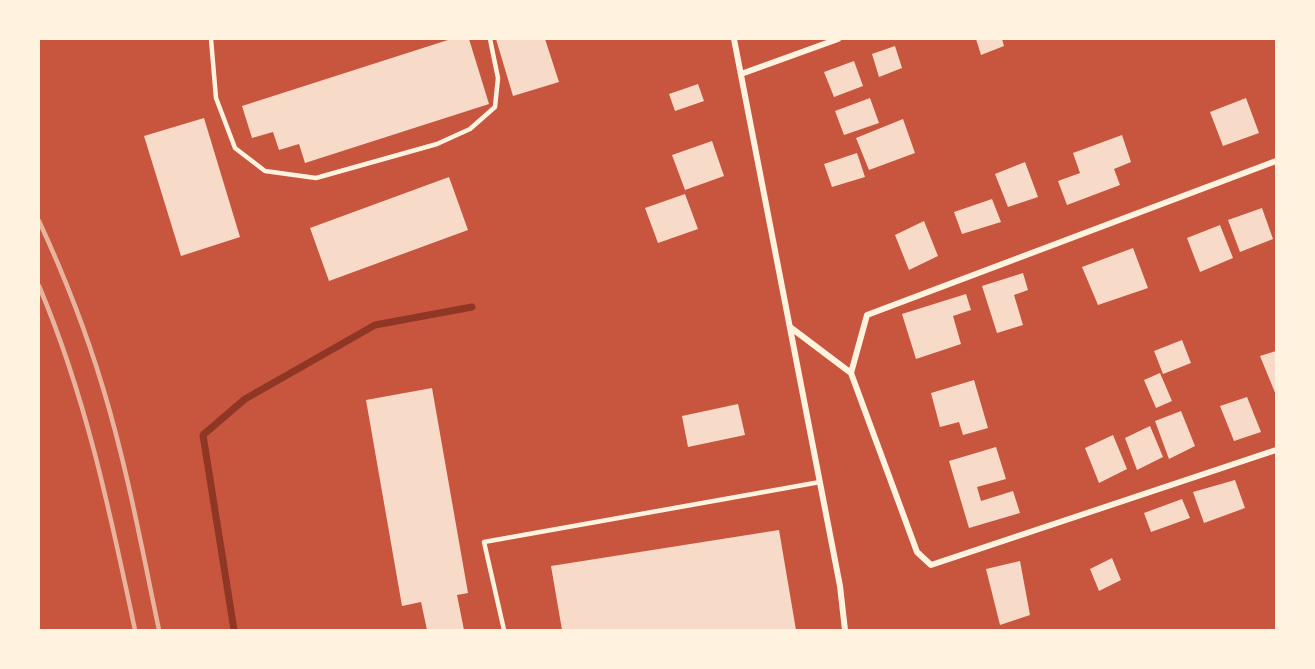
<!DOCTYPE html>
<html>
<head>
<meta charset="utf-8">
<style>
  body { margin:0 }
  #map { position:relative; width:1315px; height:669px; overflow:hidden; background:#c8553d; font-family:Ubuntu,sans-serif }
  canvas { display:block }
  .frame { position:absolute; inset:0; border:40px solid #fff3e0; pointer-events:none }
</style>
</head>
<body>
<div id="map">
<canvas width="1315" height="669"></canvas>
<div class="frame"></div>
</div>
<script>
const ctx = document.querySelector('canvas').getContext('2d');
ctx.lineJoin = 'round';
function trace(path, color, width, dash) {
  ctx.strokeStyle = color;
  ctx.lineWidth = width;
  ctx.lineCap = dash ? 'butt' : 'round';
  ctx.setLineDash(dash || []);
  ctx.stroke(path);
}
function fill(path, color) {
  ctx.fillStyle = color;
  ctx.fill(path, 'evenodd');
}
trace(new Path2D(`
  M234,630l-31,-195 42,-36 130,-74 97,-18`), '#8f3625', 7);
fill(new Path2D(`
  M451,39h18l20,65 -184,59 -6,-19 -20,6 -6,-18 -21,6 -10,-32z
  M496,39h49l14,43 -46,14z
  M976,39h26l2,7 -23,9z
  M895,46l7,22 -23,9 -7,-23z
  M854,61l9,25 -29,11 -10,-25z
  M698,84l6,17 -29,10 -6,-17z
  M870,98l9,25 -35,12 -9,-24z
  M1246,98l13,35 -36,13 -13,-34z
  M204,118l36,119 -59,19 -37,-120z
  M903,119l12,34 -46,17 -13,-32z
  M1122,135l9,27 -17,7 6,16 -53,20 -9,-24 22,-8 -7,-20z
  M712,141l12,35 -39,14 -13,-35z
  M857,153l8,24 -33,10 -8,-23z
  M1025,162l13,35 -30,10 -13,-33z
  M449,177l19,53 -139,51 -19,-53z
  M685,194l13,35 -40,14 -13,-35z
  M992,199l9,23 -39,12 -8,-22z
  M1262,208l11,31 -33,13 -12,-32z
  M924,221l14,35 -29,14 -14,-35z
  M1220,225l13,33 -33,14 -13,-34z
  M1133,248l15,40 -50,17 -16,-38z
  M1023,273l5,17 -14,5 9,30 -26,8 -15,-47z
  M966,294l5,16 -18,6 8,28 -45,15 -14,-45z
  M1182,340l9,23 -28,11 -9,-23z
  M1276,351v44l-16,-39z
  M1160,373l12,28 -16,7 -12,-28z
  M974,380l14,48 -25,7 -4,-13 -19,5 -9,-34z
  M432,388l36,205 -11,2 7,35h-37l-6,-28 -19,4 -36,-206z
  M1247,397l14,35 -27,9 -14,-35z
  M738,404l7,31 -57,12 -6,-31z
  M1181,411l14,35 -26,13 -14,-38z
  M1150,426l13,31 -26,13 -12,-32z
  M1113,435l14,34 -28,14 -14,-35z
  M996,447l10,32 -29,8 4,14 32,-10 7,22 -51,15 -20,-67z
  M1235,480l10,28 -41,15 -11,-31z
  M1182,499l8,19 -39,14 -7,-19z
  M779,530l17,100h-234l-11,-64z
  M1112,558l9,22 -22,11 -9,-22z
  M1020,561l10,54 -30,10 -14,-56z`), '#f7dbc8');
trace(new Path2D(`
  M211,39l5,59 19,50 30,23 51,7 121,-34 33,-15 25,-22 3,-29 -8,-39
  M504,630l-20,-88 336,-60`), '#fff3e0', 4.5);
trace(new Path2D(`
  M734,39l106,547 5,44
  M741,74l97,-35
  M790,327l61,46 66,179 14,13 345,-115
  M851,373l16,-58 409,-154`), '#fff3e0', 6);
trace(new Path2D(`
  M39,221c25,54 47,110 64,167 24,79 39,161 56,242
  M39,286c47,111 71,226 96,344`), '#e9b49f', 4.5);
</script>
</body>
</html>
